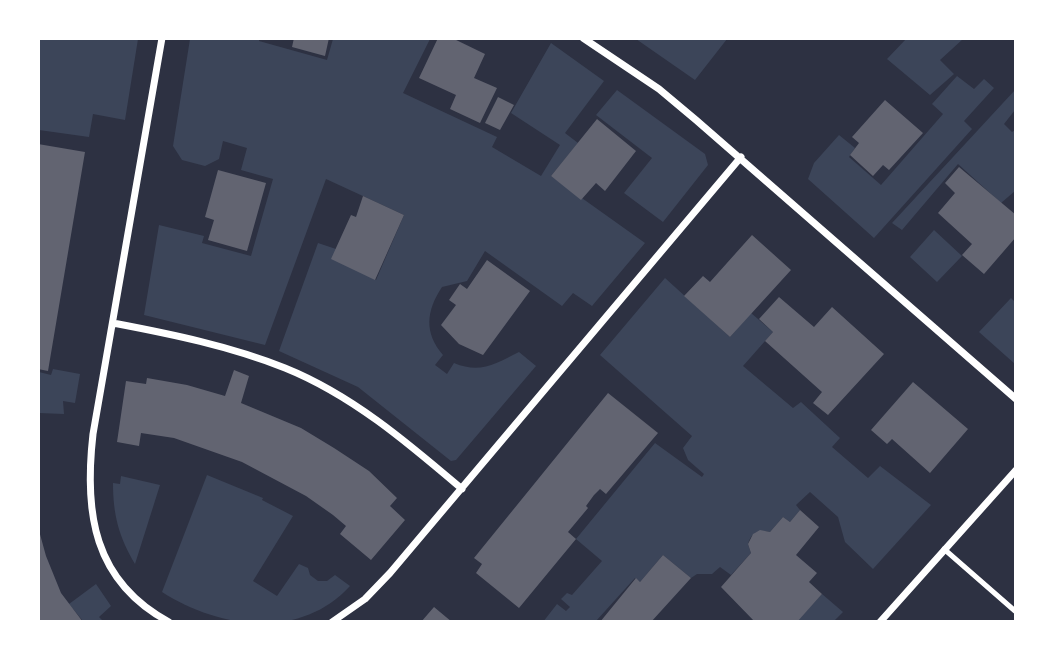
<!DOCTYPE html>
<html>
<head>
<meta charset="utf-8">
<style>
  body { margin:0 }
  #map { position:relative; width:1054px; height:660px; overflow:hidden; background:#2d3142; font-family:Ubuntu,sans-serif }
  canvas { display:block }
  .frame { position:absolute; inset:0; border:40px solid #fff; pointer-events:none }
</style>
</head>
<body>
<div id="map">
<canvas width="1054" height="660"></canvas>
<div class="frame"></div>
</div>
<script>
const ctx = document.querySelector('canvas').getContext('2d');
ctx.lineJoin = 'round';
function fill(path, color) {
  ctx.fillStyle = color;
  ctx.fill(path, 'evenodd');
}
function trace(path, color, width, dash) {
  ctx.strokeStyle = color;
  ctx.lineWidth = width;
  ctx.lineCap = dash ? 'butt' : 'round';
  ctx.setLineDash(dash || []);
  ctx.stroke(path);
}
fill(new Path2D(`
  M39,38l99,1 -13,81 -32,-6 -4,23 -50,-7z
  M190,39h69v2l68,19 6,-21h97l-27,54 94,44 -5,10 49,29 19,-31 -49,-32 40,-70 53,38 -39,52 13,10 -27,33 94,67 -53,63 -19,-13 -11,13 -77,-55 -18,30 -25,6c-16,24 -18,46 1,68l-8,10 12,9 7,-11c26,11 41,1 65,-11l17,14 -80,94 -5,1 -93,-74 -79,-36 39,-108 18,6 40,31 28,-65 -78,-36 -61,166 -121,-30 15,-90 45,11 -2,7 49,13 22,-77 -32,-9 6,-22 -24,-7 -4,18 -14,7 -23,-6 -9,-14z
  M636,39h91l-32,41z
  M906,39h57l-23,21 14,14 -24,21 -43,-36z
  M957,76l17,13 10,-10 10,9 -30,33 8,8 -98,109 -66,-59 6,-16 25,-28 16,13 -6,9 32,28 62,-71 -11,-10z
  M617,90l88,64 3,11 -45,57 -39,-29 28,-35 -56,-43z
  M1015,90v20l-11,14 8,8 3,-2v61l-14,12 -43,-39 -56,66 -10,-7z
  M934,230l28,26 -25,26 -27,-25z
  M665,278l65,59 21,-24 22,19 -30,34 50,42 8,-6 39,36 -8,9 36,31 12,-12 51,39 -58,64 -28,-27 -7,-25 -28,-25 -14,13 4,5 -10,12 -7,-5 -13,15c-11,-3 -19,0 -22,12l3,9 -20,22 -11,-8 -8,7h-15l-6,4 -28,-23 -23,27 -5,-4 -39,43 -53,1 14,-18 9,7 4,-4 -9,-8 6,-6 5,2 30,-34 -26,-22 79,-96 47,34 2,-3 -16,-14 -5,-12 9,-12 -92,-81z
  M1011,298l4,4v62l-36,-32z
  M53,369l27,5 -5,29 -12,-2 1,13 -25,-1v-41l12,3z
  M207,475l56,23 -1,2 31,16 -40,65 24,15 22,-32 9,4 2,7 8,6h9l8,-6 15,11c-50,55 -132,42 -188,6z
  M121,476l39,9 -25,79c-16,-27 -22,-49 -22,-81l7,1z
  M96,584l15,22 -12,11 4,4h-20l-14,-17z
  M822,594l21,18 -9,9h-37z`), '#3c4559');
fill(new Path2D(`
  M294,38h35l-4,18 -33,-9z
  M438,38h14l33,16 -11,24 23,10 -17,35 -30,-14 6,-14 -37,-17z
  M498,97l16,8 -14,25 -15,-7z
  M885,100l38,33 -34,37 -6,-5 -10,11 -23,-21 9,-12 -7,-6z
  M597,119l39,32 -31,40 -9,-8 -15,17 -30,-24z
  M38,144l47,8 -37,219 -10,-2z
  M959,167l57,48v22l-32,37 -22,-19 10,-11 -34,-31 17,-20 -10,-10z
  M218,170l48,13 -19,68 -39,-11 6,-20 -9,-3z
  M363,196l41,19 -29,65 -44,-21 20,-44 5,2z
  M752,235l39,35 -61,67 -46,-41 19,-20 7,6z
  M487,260l43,31 -47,64 -24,-11 -18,-19 15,-20 -7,-5 11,-16 7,5z
  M779,297l35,30 18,-20 52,47 -56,61 -15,-12 9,-11 -57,-51 8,-9 -14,-13z
  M234,370l15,6 -8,27 60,25 33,20 35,23 28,27 -7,8 15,14 -34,40 -31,-26 6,-8 -13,-11 -27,-19 -64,-34 -68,-24 -33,-5 -2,13 -22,-4 9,-61 20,3 1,-6 40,7 38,11z
  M913,382l55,47 -38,44 -38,-34 -5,5 -16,-14z
  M608,393l50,40 -52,61 -6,-5 -6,6 -8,11 2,2 -20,24 8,7 -57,69 -43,-35 6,-9 -8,-6z
  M800,510l19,17 -23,28 21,18 -8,9 13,12 -25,28h-42l-34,-35 30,-34 -3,-9 5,-10 7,-4 10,2 13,-15 7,5z
  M38,527l8,29 15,37 22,29h-45z
  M663,555l28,23 -40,44h-51l36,-44 4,4z
  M434,607l18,15h-31z`), '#626471');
trace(new Path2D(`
  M944,549l71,62`), '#fff', 5);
trace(new Path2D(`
  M162,38l-69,396c-9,78 0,147 76,188
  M583,38l76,51 37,31 320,279
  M113,323c58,11 117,23 172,45 67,27 123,75 177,121
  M332,622l33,-23 25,-26 351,-416
  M880,622l136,-152`), '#fff', 7);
</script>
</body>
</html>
